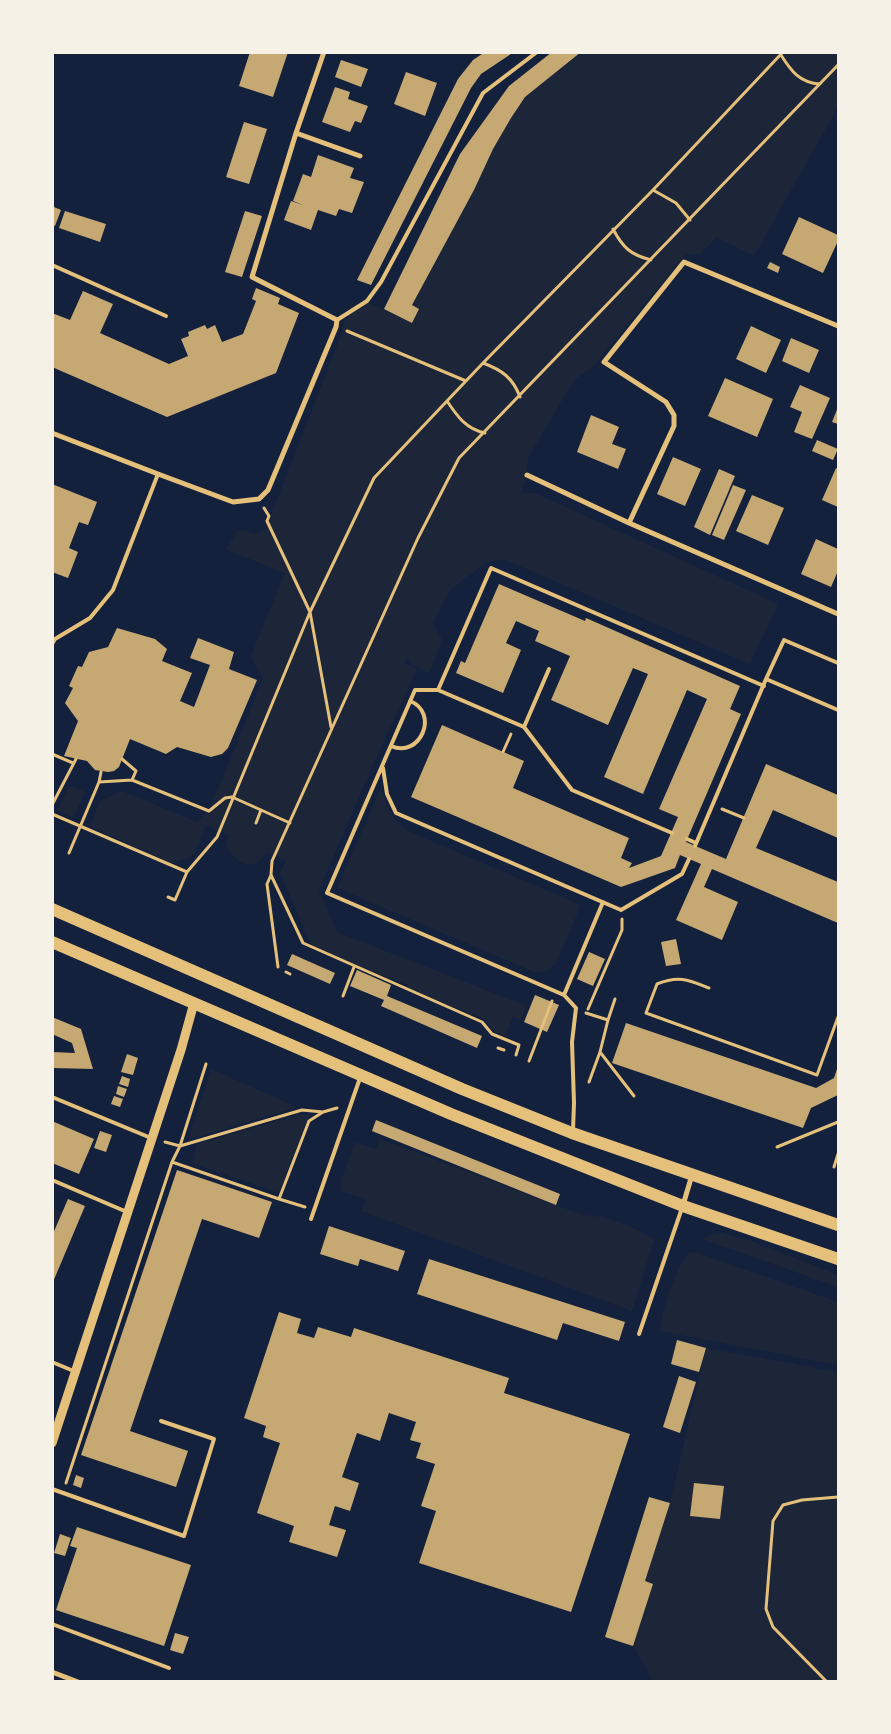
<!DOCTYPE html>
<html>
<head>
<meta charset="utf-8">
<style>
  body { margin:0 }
  #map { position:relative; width:891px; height:1734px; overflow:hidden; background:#14213d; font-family:Manrope,sans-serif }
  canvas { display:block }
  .frame { position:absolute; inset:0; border:54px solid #f6f1e7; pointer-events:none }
</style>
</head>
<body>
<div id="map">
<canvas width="891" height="1734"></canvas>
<div class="frame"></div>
</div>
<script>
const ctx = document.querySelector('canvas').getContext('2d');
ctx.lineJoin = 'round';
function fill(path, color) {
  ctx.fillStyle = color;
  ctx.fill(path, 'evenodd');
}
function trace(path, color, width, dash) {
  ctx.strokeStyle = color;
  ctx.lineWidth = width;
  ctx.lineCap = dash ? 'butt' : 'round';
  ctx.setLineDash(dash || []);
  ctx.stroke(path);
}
fill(new Path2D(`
  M581,53h257v54l-84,149 -38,-19 -15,17 -16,1 -92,112 -19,13 -46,78 -1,17 -6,18h14l243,111 -28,60 -245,-104 -18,2 -36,27 -18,33 9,18 -13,34 -18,-10 -4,-7 -3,6 13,6 -50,109 -48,112 18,42 190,74 -6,14 -8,-3 -8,19 -11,-5 -9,-12 -78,-30 1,-4 -48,-18 -48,-21 -32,-73 6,-12 -19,-9c-2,3 -5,7 -8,9 -13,10 -27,-4 -33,-15l3,-11 -23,-10 -12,29 -4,4 -19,5 -81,-37 10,-25 22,-10 75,31 12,-11 54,-132 -10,-18 -2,-6 34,-82 -59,-23 11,-19 6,-1 12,4 11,-6 76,-195c0,-17 14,-23 27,-30l43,20 7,-14 -7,-4 62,-115 19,-41 18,-31 14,-21z
  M69,785l16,7 -12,26 -16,-7z
  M381,788c8,22 10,30 29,44l171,73 -25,58c-7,7 -12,10 -22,9l-197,-84z
  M211,1069l86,38 -109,33z
  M301,1114l8,1 -30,78 -87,-30 5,-19z
  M380,1139l203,76c24,1 51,11 71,25l-22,71 -271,-100 5,-12 -26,-8 1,-11 14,-38 21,7z
  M53,1208l10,5 -10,23z
  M721,1233l28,7 89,35v12l-136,-48 9,-4z
  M689,1252l8,1 141,49v63l-178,-34c2,-21 16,-64 29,-79z
  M706,1348l132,24v309h-185l-20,-35 19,-62 -7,-3 25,-78z`), '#1d2539');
fill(new Path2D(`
  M250,52h38l-15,45 -34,-11z
  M485,52h29l-33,22 -10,14 -100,197 -14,-5 101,-201 15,-19z
  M552,52h29l-56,45 -14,21 -18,31 -19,41 -62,115 7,4 -7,14 -28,-14 76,-155 49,-68z
  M341,60l27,9 -7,18 -26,-10z
  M406,72l31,11 -12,33 -31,-12z
  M335,87l15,5 -2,7 20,7 -7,17 -6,-2 -5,11 -28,-10z
  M244,122l23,7 -18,55 -23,-7z
  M318,155l36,13 -4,10 14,4 -12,31 -13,-4 -3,7 -18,-6 -7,20 -27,-10 7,-19 12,4 -10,-4 10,-27 8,3z
  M54,207l7,3 -6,16 -3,-1z
  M65,211l41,13 -6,18 -41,-14z
  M245,211l17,5 -20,61 -17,-5z
  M799,217l39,18v6l-15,32 -41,-19z
  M770,262l10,5 -2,6 -11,-5z
  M256,288l24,10 -2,6 21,9 -23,60 -109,44 -115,-50v-54l18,7 13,-29 30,13 -13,29 69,31 19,-8 -7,-17 8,-3 -1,-4 17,-7 2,4 8,-4 7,17 21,-8 13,-33 -4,-2z
  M751,326l30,14 -15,33 -30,-14z
  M791,338l28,12 -10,23 -27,-12z
  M725,378l48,21 -16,38 -49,-21z
  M800,385l30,13 -18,41 -18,-7 8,-20 -12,-5z
  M838,407v17l-6,-2z
  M591,415l28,12 -7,17 14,5 -8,20 -41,-17z
  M817,440l21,9 -5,11 -21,-9z
  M673,457l28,12 -16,37 -28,-12z
  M836,468l2,1v38l-16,-7z
  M719,469l16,7 -25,59 -16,-8z
  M52,484l45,18 -9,23 -9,-3 -10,26 9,4 -10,26 -16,-6z
  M733,485l13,5 -22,50 -12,-5z
  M752,495l32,13 -16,37 -32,-14z
  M816,539l22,10v22l-7,16 -30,-13z
  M499,584l86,37 1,-3 154,68 -10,23 11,5 -55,128 40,17 40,-95 72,31v43l-65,-28 -17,38 82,34v41l-126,-54 -8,18 34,15 -16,38 -46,-20 25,-56 -21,-9 -5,13 -54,19 -210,-90 31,-72 82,36 -11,27 116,50 -8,20 11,5 -3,5 32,-12 17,-39 -19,-8 48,-110 -20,-9 -44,104 -39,-17 44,-103 -15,-6 -25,57 -57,-25 19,-44 -35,-15 4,-10 -23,-10 -10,22 15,7 -18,43 -47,-20 5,-12 4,2z
  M117,628l38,11 12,10 -5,12 30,12 -12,28 14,6 16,-42 -20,-7 8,-20 36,14 -5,17 28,11 -29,68 -6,6 -11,3 -34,-10 -11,7 -36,-15 -11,28 -5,4 -6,1 -13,-2 -8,-9 -23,-5 14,-35 -13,-18 8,-15 -4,-2 9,-20 4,1 7,-15 19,-5z
  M676,939l5,25 -15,2 -5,-24z
  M589,952l16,7 -12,27 -16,-7z
  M292,954l43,19 -5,11 -43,-19z
  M357,970l34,15 -4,11 95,40 -5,12 -96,-42 3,-6 -34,-14z
  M535,995l24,10 -12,27 -23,-10z
  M52,1017l29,12 12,40 -41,-1v-16l23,1 -3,-10 -20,-9z
  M626,1023l190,65 18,-10 4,-12v29l-27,13 -8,20 -191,-65z
  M127,1054l11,4 -5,17 -12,-3z
  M122,1076l8,3 -2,8 -9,-3z
  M118,1086l9,3 -3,8 -8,-3z
  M114,1096l9,3 -3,8 -9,-3z
  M376,1120l184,74 -4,11 -184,-74z
  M52,1121l42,18 -15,35 -27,-11z
  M100,1131l12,4 -6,17 -12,-4z
  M177,1170l95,32 -13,36 -57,-19 -72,212 58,20 -12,36 -95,-32z
  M68,1199l17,7 -32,76 -1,-46z
  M329,1226l76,25 -7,20 -38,-12 -2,7 -38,-12z
  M429,1259l196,63 -6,19 -56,-18 -6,17 -140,-46z
  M279,1312l22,7 -4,14 17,5 4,-11 33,10 3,-9 155,50 -5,15 126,41 -59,178 -152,-49 17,-52 -15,-5 14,-42 -19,-6 5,-15 -11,-3 6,-18 -27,-9 -9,28 -23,-8 -15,44 17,6 -9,28 -15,-5 -6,19 17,5 -9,27 -48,-15 5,-16 -37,-13 23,-70 -17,-6 3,-11 -22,-8z
  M677,1340l29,8 -7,24 -28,-8z
  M679,1376l17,6 -16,51 -17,-6z
  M76,1475l8,3 -3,10 -8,-3z
  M694,1483l30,3 -4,33 -30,-3z
  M649,1497l21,6 -25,78 8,3 -20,62 -28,-9z
  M77,1527l114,38 -27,81 -108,-36 21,-62 -7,-2z
  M60,1534l11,4 -6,18 -11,-3z
  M175,1633l14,4 -6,17 -13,-4z`), '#c6a872');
trace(new Path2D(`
  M781,55c10,16 19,28 39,29
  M653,190l23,13 14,17
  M613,229c10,19 18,26 38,31
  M347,331l119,50
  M483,363c19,7 30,15 37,34
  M447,401c10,15 19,28 38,32
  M264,508l5,8 -2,5 43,91 21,115
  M503,752l8,-18
  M52,754l21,9
  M122,759l14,12 -4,9
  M99,782l33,-2 77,31 16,-13 7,-1 58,26
  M52,805l24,-46
  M722,809l22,9
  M52,814l135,58
  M256,823l5,-13
  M69,853l30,-71 2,-10
  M271,875l32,68 179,79 10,12 27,11 -3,10
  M168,897l7,3 12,-28 30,-35 93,-225 64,-134 109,-115 170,-173 130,-138
  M278,967l-11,-83 4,-9 1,-14 146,-323 41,-80 379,-393
  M286,972l4,2
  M709,988c-20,-8 -30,-13 -52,-4l-11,29 171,62 21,-58
  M343,996l11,-29
  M588,1009l34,-79v-11
  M586,1013l22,7
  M498,1048l6,2
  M600,1052l34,44
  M529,1061l23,-60
  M589,1082l11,-30 8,-32 7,-21
  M165,1142l15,4 122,-36 21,2 14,-4
  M777,1147l61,-25
  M172,1162l107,37 30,-78 14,-9
  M834,1167l4,-13
  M279,1199l26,8
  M66,1483l106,-321 8,-16 26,-82
  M827,1682l-54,-55 -7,-18 7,-88 10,-16 19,-5 36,-3`), '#e5c07b', 3);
trace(new Path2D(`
  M52,265l114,51
  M337,320l30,-19 14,-19 102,-189 54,-41
  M52,644l3,-5 35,-21 23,-28 45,-116
  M549,669l-25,58 -86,-37 53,-122 273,118
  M766,679l18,-39 54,23
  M438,690h-23l-88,203 237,102 39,-93
  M524,727l48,63 100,43
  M391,746c29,13 49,-33 19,-45
  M383,768l4,26 9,19 225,97 61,-36 7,-15
  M687,839l9,4
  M695,846l71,-167 72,31
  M564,995l12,13 -4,34 2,61 -1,27
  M52,1097l99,41
  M52,1180l75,32
  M311,1219l49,-141
  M639,1334l43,-126
  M52,1362l24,10
  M52,1489l132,47 30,-97 -53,-18
  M52,1624l117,44`), '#e5c07b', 4);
trace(new Path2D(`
  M296,133l64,23
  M52,433l106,41 75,28 26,-3 9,-9 68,-163 1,-7 -85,-43 44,-144 28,-81
  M527,475l102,48 209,91
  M629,523l45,-97v-11l-8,-13 -62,-40 80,-100 154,64
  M683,1205l9,-30
  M52,1672l26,10`), '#e5c07b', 5);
trace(new Path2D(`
  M52,1443l129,-393 13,-47`), '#e5c07b', 9);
trace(new Path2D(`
  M52,909l410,180 110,44 266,92
  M52,942l399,172 232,92 155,53`), '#e5c07b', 12);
</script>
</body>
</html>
